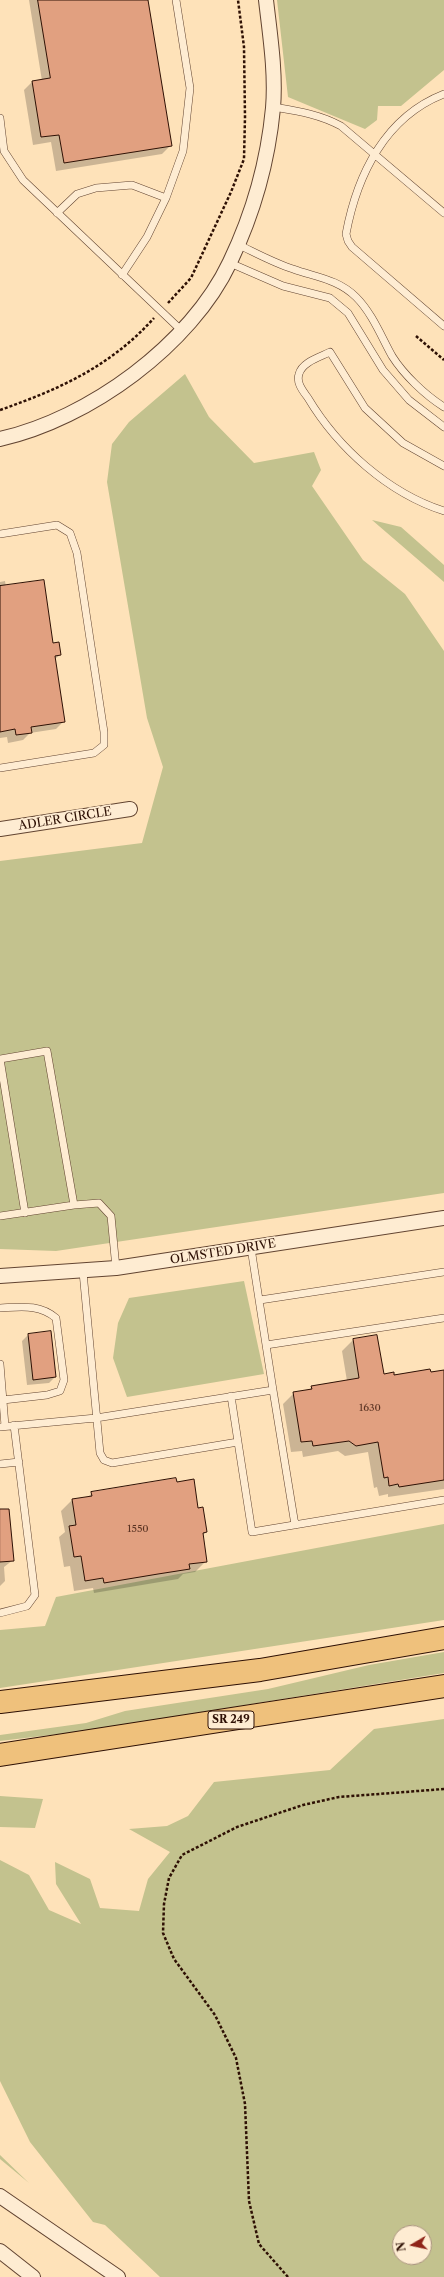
<!DOCTYPE html>
<html>
<head>
<meta charset="utf-8">
<style>
  body { margin:0 }
  #map { position:relative; width:444px; height:2277px; overflow:hidden; background:#fee2b9; font-family:"Libre Caslon Text",serif }
  canvas { display:block }
  .north { position:absolute; left:392px; top:2225px; width:40px; height:40px; box-sizing:border-box; background:#feecd2; border:1px solid #ab9480; border-radius:50%; rotate:261deg; font-size:11px; font-weight:700; line-height:16px; text-align:center; color:#2e1004 }
  .north::after { content:''; display:block; margin:auto; width:14px; height:18px; background:#8f2418; clip-path:polygon(50% 0,100% 100%,50% 72%,0 100%) }
</style>
</head>
<body>
<div id="map">
<canvas width="444" height="2277"></canvas>
<div class="north">N</div>
</div>
<script>
const ctx = document.querySelector('canvas').getContext('2d');
ctx.lineJoin = 'round';
function fill(path, color) {
  ctx.fillStyle = color;
  ctx.fill(path, 'evenodd');
}
function trace(path, color, width, dash) {
  ctx.strokeStyle = color;
  ctx.lineWidth = width;
  ctx.lineCap = dash ? 'butt' : 'round';
  ctx.setLineDash(dash || []);
  ctx.stroke(path);
}
function drawText(font, color, halo, rows, align = 'center') {
  ctx.font = font + ' "Libre Caslon Text",serif';
  ctx.lineWidth = 3.5;
  ctx.setLineDash([]);
  ctx.textBaseline = 'middle';
  ctx.strokeStyle = halo;
  ctx.fillStyle = color;
  for (const [text, x, y, turn = 0] of rows) {
    ctx.save();
    ctx.translate(x, y);
    ctx.rotate((+turn || 0) * Math.PI / 180);
    ctx.textAlign = isNaN(turn) ? turn : align;
    if (halo) ctx.strokeText(text, 0, 0);
    ctx.fillText(text, 0, 0);
    ctx.restore();
  }
}
fill(new Path2D(`
  M277,0h167v70l-43,36h-23l-1,14 -12,9 -77,-32z
  M185,374l24,43 45,46 60,-11 7,18 -9,16 51,74 42,34 39,57v542l-388,58 -56,-2v-388l142,-18 21,-76 -16,-49 -40,-236 5,-38 17,-22z
  M372,520l29,7 43,38v17z
  M244,1281l20,93 -137,23 -14,-39 5,-35 11,-25z
  M444,1524v96l-444,68v-58l45,-4 11,-29z
  M444,1652v21l-360,58 -84,10v-6l86,-12 39,-12 143,-22 101,-24z
  M444,1719v558h-284l-55,-52 -12,-3 -63,-80 -30,-61v-221l29,15 20,35 32,14 -25,-40 -1,-22 35,17 10,29 39,3 9,-32 22,-27 -41,-23 38,-3 21,-10 26,-34 116,-12 44,-41zM400,2233h24v24h-24z
  M0,1796l43,3 -8,29 -35,-1z
  M0,2155l29,28 -29,-24z`), '#c3c28e');
fill(new Path2D(`
  M29,0h118l23,146 -8,8 -106,17 -5,-29 -18,3 -9,-55 8,-8 10,-1z
  M5,581l1,6 54,68 -5,4 9,62 -8,8 -26,4 -7,7 -15,3 -1,-6 -7,1v-156z
  M28,1335l27,42 -6,6 -22,2 -5,-44z
  M377,1336l6,39 61,-4v118l-56,8v-3l-9,2 -2,-9 -3,1 -6,-36 -23,4 -7,-5 -35,6 -1,-6 -11,1 -8,-48 11,-11 14,-2 4,-4 35,-6 -5,-30 11,-11z
  M176,1483l21,26 9,23 -4,4 4,25 -11,11 -12,2 -5,5 -84,14 -1,-5 -19,3 -4,-25 -6,1 -5,-30 6,-5 -4,-21 11,-11 15,-2 5,-5z
  M0,1523l13,37 -9,7 1,14 -5,5z`), '#0003');
const building = new Path2D(`
  M38,0h110l24,146 -108,17 -5,-28 -18,2 -9,-56 18,-3z
  M44,580l9,63 6,-1 2,13 -6,1 10,66 -34,5 1,6 -16,2 -1,-6 -15,3v-146z
  M51,1331l5,46 -23,3 -5,-46z
  M377,1335l7,39 10,-2v3l36,-6 1,3 13,-2v110l-45,7 -1,-3 -9,2 -1,-9 -4,1 -6,-36 -22,4 -7,-5 -36,5 -1,-5 -11,1 -8,-50 19,-3 -1,-3 48,-8 -6,-39z
  M176,1478l1,4 17,-3 4,29 5,-1 4,25 -4,1 4,29 -18,2 1,5 -32,5 -54,9 -1,-5 -18,3 -4,-25 -7,1 -5,-31 7,-1 -4,-26 20,-3 -1,-4z
  M0,1509h9l5,52 -14,1z`);
fill(building, '#e1a080');
trace(building, '#2e1004', 1);
const service = new Path2D(`
  M444,94c-59,23 -87,81 -98,140l2,7 4,6 92,79
  M273,107c24,4 46,7 68,19l103,87
  M0,118l4,33 19,29 159,151
  M57,213l20,-19 19,-6 36,-3 34,13 17,-47 7,-63 -14,-88
  M237,244c19,9 37,19 56,25 22,8 45,10 63,28 16,16 25,39 36,59 12,19 33,39 52,51
  M230,263l53,23 47,12 18,15 35,57 26,30 35,27
  M122,275l25,-38 19,-39
  M444,466l-41,-23 -38,-35 -35,-56c-10,5 -28,10 -31,22 -3,9 4,17 9,24 30,50 80,95 136,113
  M0,534l57,-9 13,8 7,20 27,179v13l-10,8 -94,15
  M0,1059l47,-8 27,154 -74,11
  M0,1059l25,154
  M74,1205l25,-2 12,13 5,52
  M251,1248l15,97 178,-27
  M83,1272l17,181 4,7 8,3 126,-21 -7,-46
  M260,1300l184,-28
  M0,1308c22,-1 39,-4 56,10l8,62 -4,11 -13,4 -44,5
  M0,1364l5,62
  M273,1390l22,135
  M0,1427l96,-9 177,-28 -7,-45
  M238,1442l14,90 192,-32
  M0,1464l19,-2
  M0,1613l27,-7 8,-11 -21,-170`);
const minor = new Path2D(`
  M0,439c89,-20 191,-94 230,-177 23,-48 38,-101 43,-154 3,-35 -3,-73 -7,-108
  M0,829l130,-20
  M0,1276l116,-8 328,-50
  M0,2196l118,81
  M0,2251l33,26`);
const primary = new Path2D(`
  M0,1702l260,-32 184,-32
  M0,1755l444,-69`);
trace(service, '#624431', 8);
trace(minor, '#624431', 16);
trace(primary, '#2e1004', 24);
trace(new Path2D(`
  M168,303l23,-25 40,-86 13,-33 1,-42 -1,-70 -6,-47
  M416,336l28,24
  M0,410c60,-21 111,-44 154,-92
  M288,2277l-29,-33 -10,-43 -4,-97 -9,-46 -21,-43 -41,-56 -11,-26 1,-29 5,-26 13,-23 55,-28 66,-22 36,-8 105,-8`), '#2e1004', 2.5, [3, 2]);
trace(service, '#feecd2', 7);
trace(minor, '#feecd2', 14);
trace(primary, '#efc17c', 22);
drawText('10px', '#5b3423', null, [
  ["1630",370,1408],
  ["1550",138,1529]
]);
for (const [x, y, w] of [
  [231,1720,46]
]) {
  const box = new Path2D();
  box.roundRect(x - w / 2, y - 9, w, 18, 3);
  ctx.fillStyle = '#feecd2';
  ctx.fill(box);
  trace(box, '#2e1004', 1);
}
drawText('bold 11px', '#2e1004', null, [
  ["SR 249",231,1720]
]);
drawText('12px', '#2e1004', '#feecd2', [
  ["ADLER CIRCLE",65,819,-9],
  ["OLMSTED DRIVE",223,1252,-9]
]);
</script>
</body>
</html>
